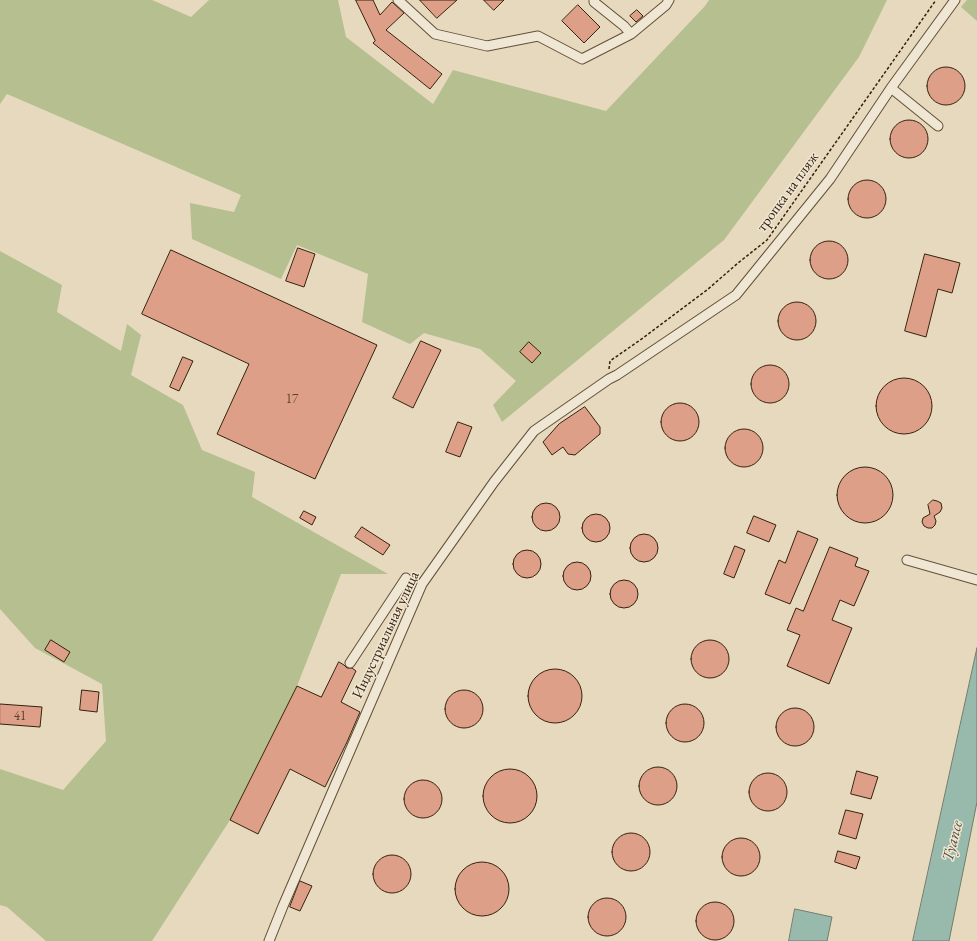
<!DOCTYPE html>
<html>
<head>
<meta charset="utf-8">
<style>
  body { margin:0 }
  canvas { display:block; background:#e6d9bd }
</style>
</head>
<body>
<canvas width="977" height="941"></canvas>
<script>
const ctx = document.querySelector('canvas').getContext('2d');
ctx.lineJoin = 'round';
function fill(path, color) {
  ctx.fillStyle = color;
  ctx.fill(path, 'evenodd');
}
function trace(path, color, width, dash) {
  ctx.strokeStyle = color;
  ctx.lineWidth = width;
  ctx.lineCap = dash ? 'butt' : 'round';
  ctx.setLineDash(dash || []);
  ctx.stroke(path);
}
function drawText(font, color, halo, rows, align = 'center') {
  ctx.font = font + ' "EB Garamond",serif';
  ctx.lineWidth = 3;
  ctx.setLineDash([]);
  ctx.textBaseline = 'middle';
  ctx.strokeStyle = halo;
  ctx.fillStyle = color;
  for (const [text, x, y, turn = 0] of rows) {
    ctx.save();
    ctx.translate(x, y);
    ctx.rotate((+turn || 0) * Math.PI / 180);
    ctx.textAlign = isNaN(turn) ? turn : align;
    if (halo) ctx.strokeText(text, 0, 0);
    ctx.fillText(text, 0, 0);
    ctx.restore();
  }
}
fill(new Path2D(`
  M0,0h152l39,17 18,-17h129l8,37 87,67 20,-34 153,41 99,-105 4,-6h178l-28,57 -135,183 -222,182 -9,-17 23,-24 -36,-32 -56,-16 -14,11 -48,-22 6,-48 -71,-29 -16,34 -89,-40 -2,-36 44,9 7,-17 -234,-101 -7,10z
  M967,0h10v21l-16,-14z
  M0,251l62,34 -5,27 64,39 6,-27 14,11 -10,40 52,30 19,45 53,22 -3,25 136,77h-47l-44,112 -67,134 -78,121h-106l-39,-34 -7,-2v-136l63,21 43,-49 -4,-57 -67,-36 -35,-39z`), '#b6bf90');
const water = new Path2D(`
  M977,648v154l-28,139h-36z
  M795,909l37,8 -5,24h-38z`);
fill(water, '#97baad');
trace(water, '#707d6d', 1);
const building = new Path2D(`
  M356,0h17l7,15 12,-13 12,11 -18,17 56,44 -12,15 -57,-46 2,-2z
  M420,0h37l-20,18z
  M484,0h20l-10,10z
  M578,5l22,22 -16,16 -22,-22z
  M637,10l6,6 -7,6 -6,-6z
  M927 86a19 19 0 1 1 38 0a19 19 0 1 1-38 0Z
  M890 139a19 19 0 1 1 38 0a19 19 0 1 1-38 0Z
  M848 199a19 19 0 1 1 38 0a19 19 0 1 1-38 0Z
  M810 260a19 19 0 1 1 38 0a19 19 0 1 1-38 0Z
  M298,248l17,6 -11,33 -18,-6z
  M171,250l206,95 -62,134 -98,-45 32,-70 -107,-50z
  M925,254l35,9 -8,30 -14,-4 -12,48 -21,-6z
  M778 321a19 19 0 1 1 38 0a19 19 0 1 1-38 0Z
  M421,341l20,9 -28,58 -20,-10z
  M529,342l12,11 -9,10 -12,-11z
  M183,357l10,4 -14,30 -9,-4z
  M751 384a19 19 0 1 1 38 0a19 19 0 1 1-38 0Z
  M876 406a28 28 0 1 1 56 0a28 28 0 1 1-56 0Z
  M661 422a19 19 0 1 1 38 0a19 19 0 1 1-38 0Z
  M585,407l15,20v7l-25,21 -7,-1 -5,-7 -11,8 -9,-13 16,-18z
  M458,422l14,5 -12,30 -14,-5z
  M725 448a19 19 0 1 1 38 0a19 19 0 1 1-38 0Z
  M837 495a28 28 0 1 1 56 0a28 28 0 1 1-56 0Z
  M933,500l4,1 4,2 1,5 -2,4 -6,4 2,5 -1,4 -3,3h-4l-4,-2 -2,-4 1,-4 7,-4 -2,-9z
  M532 517a14 14 0 1 1 28 0a14 14 0 1 1-28 0Z
  M304,511l12,6 -4,8 -12,-7z
  M582 528a14 14 0 1 1 28 0a14 14 0 1 1-28 0Z
  M754,516l22,9 -7,17 -22,-9z
  M362,527l28,18 -7,10 -28,-18z
  M798,531l20,8 -28,65 -25,-10 14,-34 6,3z
  M630 548a14 14 0 1 1 28 0a14 14 0 1 1-28 0Z
  M735,546l10,4 -11,28 -10,-4z
  M830,547l28,11 -3,8 14,5 -15,35 -14,-6 -8,20 20,8 -23,56 -42,-18 13,-31 -13,-5 9,-22 7,3z
  M513 564a14 14 0 1 1 28 0a14 14 0 1 1-28 0Z
  M563 576a14 14 0 1 1 28 0a14 14 0 1 1-28 0Z
  M610 594a14 14 0 1 1 28 0a14 14 0 1 1-28 0Z
  M691 659a19 19 0 1 1 38 0a19 19 0 1 1-38 0Z
  M51,640l19,12 -6,10 -19,-12z
  M339,662l5,3 3,3h5l4,3 -15,31 19,10 -13,30 -22,45 -35,-18 -32,65 -28,-14 67,-134 24,11z
  M528 696a27 27 0 1 1 54 0a27 27 0 1 1-54 0Z
  M445 709a19 19 0 1 1 38 0a19 19 0 1 1-38 0Z
  M82,690l17,2 -2,20 -17,-2z
  M666 723a19 19 0 1 1 38 0a19 19 0 1 1-38 0Z
  M0,704l42,3 -2,20 -40,-3z
  M776 727a19 19 0 1 1 38 0a19 19 0 1 1-38 0Z
  M639 786a19 19 0 1 1 38 0a19 19 0 1 1-38 0Z
  M483 796a27 27 0 1 1 54 0a27 27 0 1 1-54 0Z
  M857,771l21,6 -7,22 -20,-5z
  M749 792a19 19 0 1 1 38 0a19 19 0 1 1-38 0Z
  M404 799a19 19 0 1 1 38 0a19 19 0 1 1-38 0Z
  M846,810l17,4 -7,25 -17,-5z
  M612 852a19 19 0 1 1 38 0a19 19 0 1 1-38 0Z
  M722 857a19 19 0 1 1 38 0a19 19 0 1 1-38 0Z
  M838,851l22,6 -4,12 -21,-7z
  M373 874a19 19 0 1 1 38 0a19 19 0 1 1-38 0Z
  M455 889a27 27 0 1 1 54 0a27 27 0 1 1-54 0Z
  M300,881l12,5 -12,25 -10,-4z
  M588 917a19 19 0 1 1 38 0a19 19 0 1 1-38 0Z
  M696 921a19 19 0 1 1 38 0a19 19 0 1 1-38 0Z`);
fill(building, '#de9f89');
trace(building, '#36220c', 1);
const minor = new Path2D(`
  M398,0l37,34 52,12 51,-10 44,23 49,-25 35,-29 3,-5
  M594,0v2l30,24 7,8
  M891,88l47,38
  M907,560l70,20
  M350,663l56,-85
  M269,941l14,-35 139,-322 72,-102 40,-51 75,-52 8,-4 119,-80 94,-116 61,-91 64,-88`);
trace(minor, '#625038', 11);
trace(new Path2D(`
  M609,369l1,-8 33,-23 64,-48 31,-27 29,-23 169,-240`), '#36220c', 1.5, [3, 2]);
trace(minor, '#efe6d4', 9);
drawText('13px', '#60412b', null, [
  ["17",292,399],
  ["41",20,716]
]);
drawText('15px', '#36220c', '#efe6d4', [
  ["тропка на пляж",788,192,-54],
  ["Индустриальная улица",386,635,-65]
]);
drawText('italic 16px', '#53503c', '#efe6d4', [
  ["Туапсе",953,841,-76]
]);
</script>
</body>
</html>
